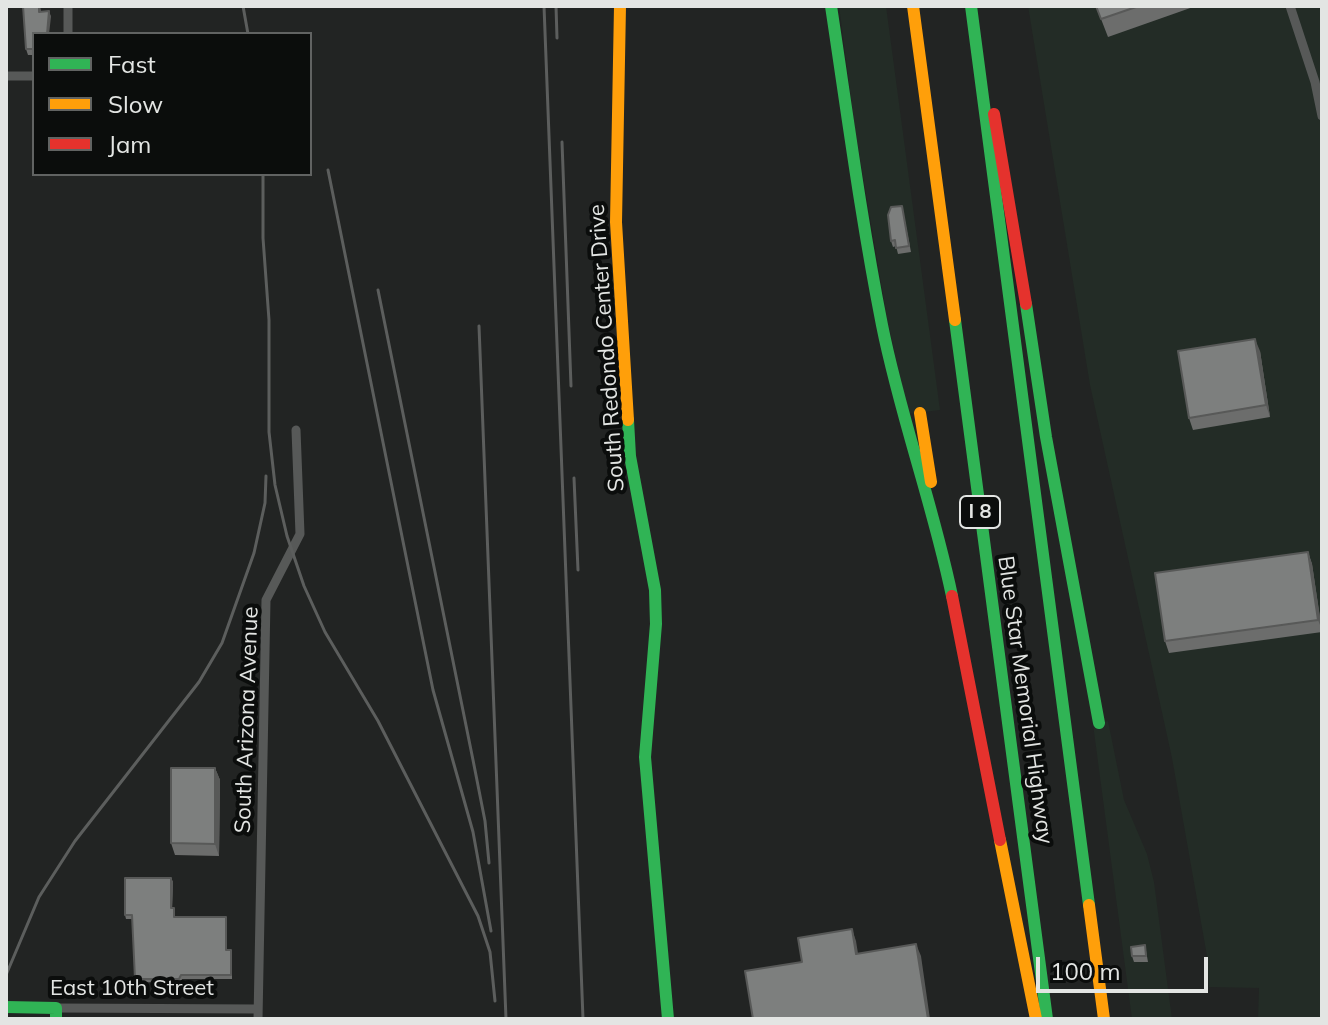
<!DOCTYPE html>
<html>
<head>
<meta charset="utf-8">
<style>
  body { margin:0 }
  #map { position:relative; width:1328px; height:1025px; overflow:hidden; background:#222423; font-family:Mulish,sans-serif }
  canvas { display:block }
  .frame { position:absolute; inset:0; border:8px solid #e3e5e3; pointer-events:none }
  .legend { position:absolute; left:32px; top:32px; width:280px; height:144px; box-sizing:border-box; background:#0b0d0c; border:2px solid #616362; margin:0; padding:10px 14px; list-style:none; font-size:24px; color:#e3e5e3 }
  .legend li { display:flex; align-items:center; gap:16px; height:40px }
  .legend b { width:40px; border:2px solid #616362 }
  .scale { position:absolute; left:1036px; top:957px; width:172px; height:36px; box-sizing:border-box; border:4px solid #e3e5e3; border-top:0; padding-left:10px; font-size:24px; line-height:28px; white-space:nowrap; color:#e3e5e3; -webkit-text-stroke:6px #0b0d0c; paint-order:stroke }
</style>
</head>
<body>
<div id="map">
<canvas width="1328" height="1025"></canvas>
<div class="frame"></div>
<ul class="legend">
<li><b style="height:10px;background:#30b455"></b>Fast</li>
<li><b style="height:10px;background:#ff9f0a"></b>Slow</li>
<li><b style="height:10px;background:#e5322d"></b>Jam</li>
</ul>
<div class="scale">100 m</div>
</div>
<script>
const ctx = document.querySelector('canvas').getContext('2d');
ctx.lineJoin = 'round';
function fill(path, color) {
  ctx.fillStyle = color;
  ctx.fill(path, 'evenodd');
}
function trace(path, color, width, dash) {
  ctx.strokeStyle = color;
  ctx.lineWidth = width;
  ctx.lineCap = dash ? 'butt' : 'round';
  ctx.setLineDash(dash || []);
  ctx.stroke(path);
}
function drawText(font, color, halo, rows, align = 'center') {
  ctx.font = font + ' Mulish,sans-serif';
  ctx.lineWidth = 8;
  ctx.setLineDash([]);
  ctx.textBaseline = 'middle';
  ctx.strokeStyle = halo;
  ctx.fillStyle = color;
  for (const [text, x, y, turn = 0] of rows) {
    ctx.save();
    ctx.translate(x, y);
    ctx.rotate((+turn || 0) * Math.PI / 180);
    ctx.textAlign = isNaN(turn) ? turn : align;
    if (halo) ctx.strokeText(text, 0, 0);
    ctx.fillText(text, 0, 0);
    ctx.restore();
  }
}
fill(new Path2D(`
  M839,6h47l54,404 -32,4 -21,-96 -32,-189z
  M1028,6h294v1013h-64l1,-31 -50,-1 -2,-31 -35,-198 -82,-373z
  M1108,721l16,79 23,54 7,28 18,137h-40l-39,-295z`), '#232c26');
trace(new Path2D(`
  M68,6v28
  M1290,6l25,76 7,34
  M6,76h28
  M56,1008l202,1
  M258,1019l8,-419 34,-66 -4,-104`), '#575958', 9);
trace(new Path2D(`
  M831,6c16,106 30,213 51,319 18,91 51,179 70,271
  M971,6l118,899
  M1026,304l20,133 53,286
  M955,320l92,699
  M628,420l2,36 25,134 1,34 -11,133 23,262
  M6,1007l50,1v11`), '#30b455', 12);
trace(new Path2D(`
  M620,6l-4,216 12,198
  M913,6l42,314
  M920,413l11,69
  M1000,840l36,179
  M1089,905l15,114`), '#ff9f0a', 12);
trace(new Path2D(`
  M994,114l32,190
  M952,596l48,244`), '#e5322d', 12);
trace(new Path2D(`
  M243,6l5,28
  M544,6l39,1013
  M556,6l1,32
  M562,142l9,244
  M328,170l105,520 40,142 18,99
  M263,174v64l6,82v112l6,53 12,51 17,50 21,46 53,89 100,195 12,36 5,49
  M378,290l95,470 12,61 4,42
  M479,326l27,693
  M574,478l4,92
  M6,975l33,-78 36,-56 124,-159 23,-39 32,-90 11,-50 1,-27`), '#5c5e5d', 3);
fill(new Path2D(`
  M23,6h17l1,6 8,-1 2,6 -17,17v21h-6l-2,-6z
  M1096,6h100l-88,31z
  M902,206l9,46 -13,2 -2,-8 -3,1 -2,-6z
  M1260,351l10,66 -77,13 -4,-12z
  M1308,552l4,12 10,68 -153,21 -4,-12z
  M215,768l5,12 -1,76 -44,-1 -4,-12z
  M171,878l2,4 -1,26h2l1,4v5h51l1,4v29l5,4v25h-50l-1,4 -45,-1 -1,-3 -3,-60h-6l-1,-4z
  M1145,945l3,17h-14l-2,-6z`), '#6c6d6c');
fill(new Path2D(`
  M49,11l2,6 -2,17h-2z
  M1255,339l5,12 10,66 -4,-12z
  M1308,552l4,12 10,66 -4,-10z
  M215,768l5,12 -1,76 -4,-12z
  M171,878l2,4 -1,30 -1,-4z
  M226,917l1,4v33l-1,-4z
  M852,929l4,12 4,25 -4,-12z
  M916,944l5,12 9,63h-2z`), '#585958');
const building = new Path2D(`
  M23,6h16v6l10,-1 -2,23h-13v15h-8z
  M1096,6h43l-38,13z
  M902,206l7,40 -13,2 -1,-8 -4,1 -3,-26 3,-8z
  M1255,339l11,66 -77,13 -11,-67z
  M1308,552l10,68 -153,21 -10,-68z
  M171,768h44v76l-44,-1z
  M125,878h46v30h3v9h52v33h5v25h-50l-2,4h-44l-3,-64h-7z
  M852,929l4,25 60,-10 12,75h-175l-8,-48 57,-9 -4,-24z
  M1145,945l1,11h-14l-1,-9z`);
fill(building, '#7d7f7e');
trace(building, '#585958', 2);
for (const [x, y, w] of [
  [980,512,40]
]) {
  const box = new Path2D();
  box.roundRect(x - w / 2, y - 16, w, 32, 6);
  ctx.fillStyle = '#0b0d0c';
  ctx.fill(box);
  trace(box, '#e3e5e3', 2);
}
drawText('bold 20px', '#e3e5e3', null, [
  ["I 8",980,512]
]);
drawText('22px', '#e3e5e3', '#0b0d0c', [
  ["South Redondo Center Drive",607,348,-94],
  ["Blue Star Memorial Highway",1025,700,82],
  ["South Arizona Avenue",247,720,-88],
  ["East 10th Street",132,988]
]);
</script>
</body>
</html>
